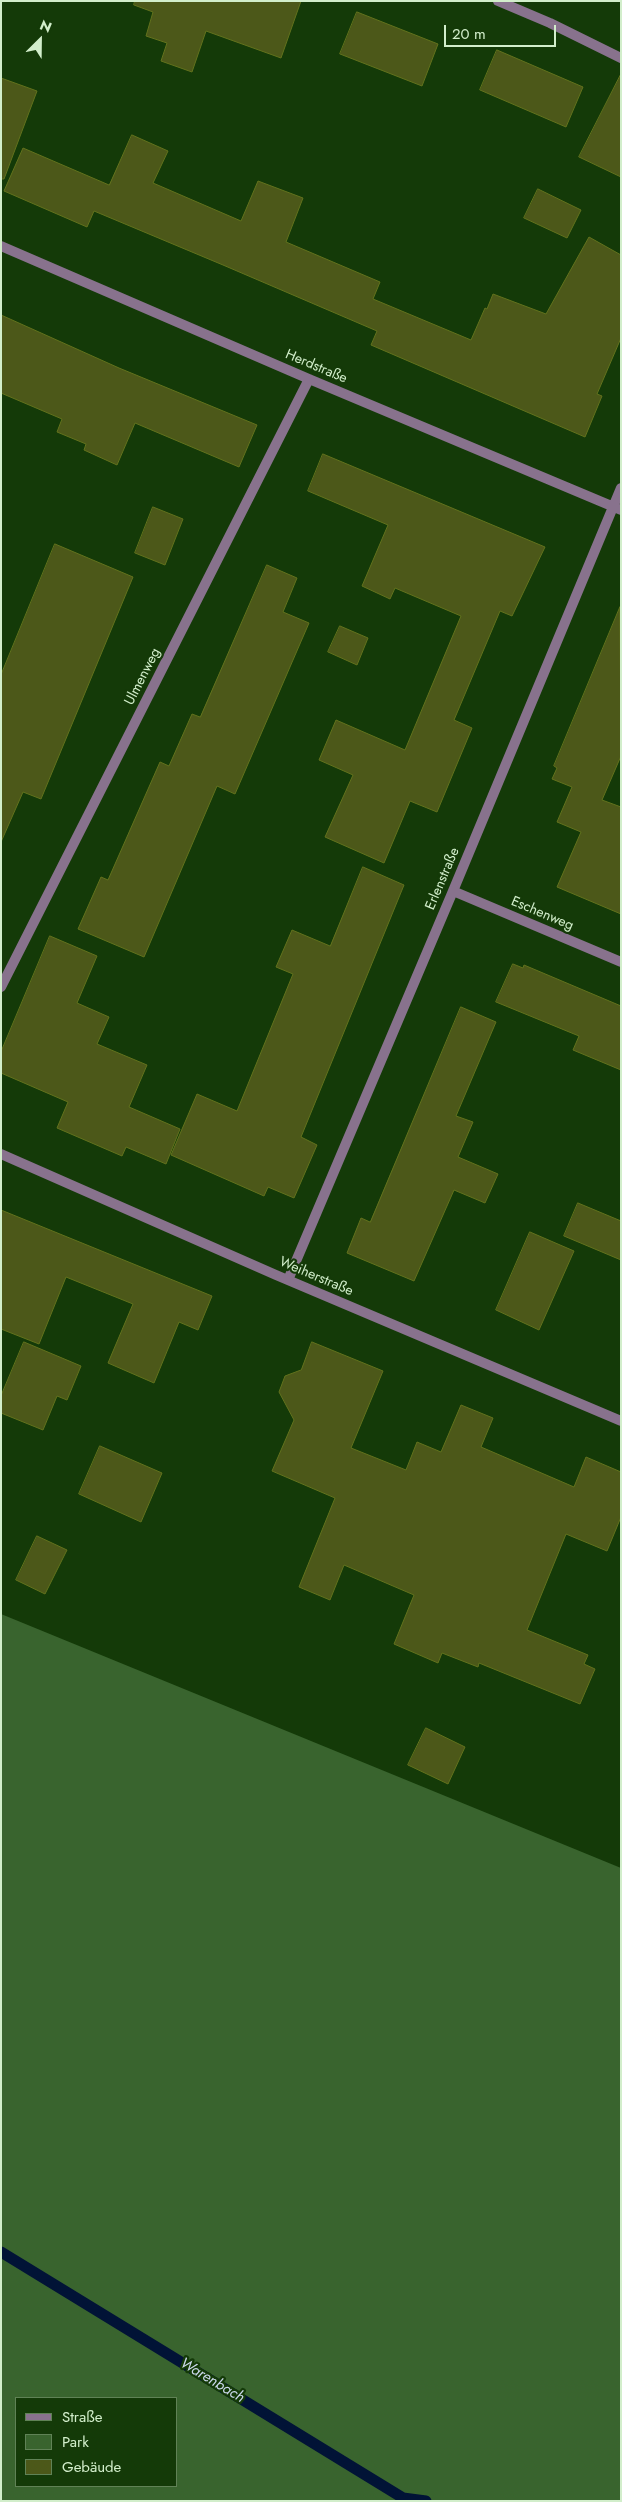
<!DOCTYPE html>
<html>
<head>
<meta charset="utf-8">
<style>
  body { margin:0 }
  #map { position:relative; width:622px; height:2502px; overflow:hidden; background:#143a08; font-family:Jost,sans-serif }
  canvas { display:block }
  .frame { position:absolute; inset:0; border:2px solid #d2eecb; pointer-events:none }
  .legend { position:absolute; left:15px; top:2397px; width:162px; height:90px; box-sizing:border-box; background:#143a08; border:1px solid #608256; margin:0; padding:6px 9px; list-style:none; font-size:15px; color:#d2eecb }
  .legend li { display:flex; align-items:center; gap:10px; height:25px }
  .legend b { width:25px; border:1px solid #608256 }
  .north { position:absolute; left:15px; top:15px; width:50px; height:50px; -webkit-text-stroke:4px #143a08; paint-order:stroke; rotate:23deg; font-size:14px; font-weight:700; line-height:20px; text-align:center; color:#d2eecb }
  .north::after { content:''; display:block; margin:auto; width:18px; height:22px; background:#d2eecb; clip-path:polygon(50% 0,100% 100%,50% 72%,0 100%) }
  .scale { position:absolute; left:444px; top:25px; width:112px; height:22px; box-sizing:border-box; border:2px solid #d2eecb; border-top:0; padding-left:6px; font-size:15px; line-height:18px; white-space:nowrap; color:#d2eecb; -webkit-text-stroke:4px #143a08; paint-order:stroke }
</style>
</head>
<body>
<div id="map">
<canvas width="622" height="2502"></canvas>
<div class="frame"></div>
<ul class="legend">
<li><b style="height:6px;background:#88728d"></b>Straße</li>
<li><b style="height:14px;background:#39642e"></b>Park</li>
<li><b style="height:14px;background:#4c5819"></b>Gebäude</li>
</ul>
<div class="north">N</div>
<div class="scale">20 m</div>
</div>
<script>
const ctx = document.querySelector('canvas').getContext('2d');
ctx.lineJoin = 'round';
function fill(path, color) {
  ctx.fillStyle = color;
  ctx.fill(path, 'evenodd');
}
function trace(path, color, width, dash) {
  ctx.strokeStyle = color;
  ctx.lineWidth = width;
  ctx.lineCap = dash ? 'butt' : 'round';
  ctx.setLineDash(dash || []);
  ctx.stroke(path);
}
function drawText(font, color, halo, rows, align = 'center') {
  ctx.font = font + ' Jost,sans-serif';
  ctx.lineWidth = 4.5;
  ctx.setLineDash([]);
  ctx.textBaseline = 'middle';
  ctx.strokeStyle = halo;
  ctx.fillStyle = color;
  for (const [text, x, y, turn = 0] of rows) {
    ctx.save();
    ctx.translate(x, y);
    ctx.rotate((+turn || 0) * Math.PI / 180);
    ctx.textAlign = isNaN(turn) ? turn : align;
    if (halo) ctx.strokeText(text, 0, 0);
    ctx.fillText(text, 0, 0);
    ctx.restore();
  }
}
fill(new Path2D(`
  M1,1614l620,254v633h-620zM16,2398h160v88h-160z`), '#39642e');
trace(new Path2D(`
  M1,2252l402,246 23,3`), '#011336', 11);
const building = new Path2D(`
  M135,1h166l-20,57 -75,-27 -14,41 -31,-11 6,-18 -21,-7 7,-24 -19,-7z
  M357,12l81,32 -16,42 -82,-32z
  M497,50l86,37 -17,40 -86,-37z
  M621,74v103l-42,-20z
  M1,78l36,13 -33,88h-3z
  M132,135l36,16 -15,32 88,38 17,-40 45,17 -17,44 94,40 -7,17 98,41 14,-32 2,1 6,-15 53,20 43,-77 32,18v83l-24,56 5,2 -17,41 -214,-92 6,-14 -154,-66 -129,-54 -7,16 -83,-36 19,-43 86,37z
  M538,189l43,21 -14,28 -43,-20z
  M1,315l118,53 138,57 -18,42 -104,-44 -18,42 -33,-15 2,-6 -29,-12 5,-13 -61,-26z
  M323,454l222,93 -33,69 -12,-5 -46,109 18,8 -35,84 -27,-11 -26,62 -59,-26 28,-62 -34,-15 17,-40 69,30 56,-134 -66,-28 -5,11 -28,-13 26,-61 -80,-34z
  M153,507l30,12 -18,46 -30,-12z
  M55,544l78,33 -92,222 -18,-7 -22,50v-167z
  M267,565l30,13 -14,34 26,11 -74,171 -18,-8 -73,171 -66,-28 23,-52 7,3 52,-118 9,4 23,-52 8,3z
  M620,607l1,149 -19,44 19,7v107l-64,-27 24,-55 -24,-10 15,-35 -20,-8 5,-11 -3,-2z
  M340,626l28,12 -11,27 -29,-13z
  M363,867l41,18 -103,252 16,8 -23,53 -26,-11 -4,9 -93,-41 26,-61 40,17 56,-137 -17,-7 16,-37 38,16z
  M50,936l47,20 -20,47 32,14 -12,27 50,21 -18,42 51,22 -14,35 -40,-17 -4,9 -65,-28 11,-26 -67,-29v-21z
  M513,964l10,4 1,-3 97,41v64l-48,-20 6,-14 -83,-34z
  M461,1007l35,15 -40,94 17,6 -15,35 40,17 -13,29 -31,-13 -40,91 -67,-28 14,-35 9,4z
  M578,1203l43,18v39l-57,-24z
  M1,1210l211,86 -14,34 -19,-8 -25,61 -46,-20 25,-59 -67,-27 -27,67 -38,-15z
  M530,1232l44,19 -35,79 -43,-20z
  M24,1342l57,24 -14,34 -10,-4 -14,34 -42,-17v-17z
  M312,1342l71,29 -32,77 55,22 11,-28 24,10 20,-47 32,13 -12,29 93,40 12,-30 35,15v45l-14,34 -41,-17 -39,96 61,25 -4,9 11,5 -15,35 -101,-41 -1,4 -36,-14 -4,10 -44,-19 20,-49 -70,-30 -14,35 -31,-13 36,-89 -63,-27 22,-51 -15,-28 6,-16 16,-6z
  M100,1446l62,27 -21,49 -62,-28z
  M37,1536l30,14 -22,44 -29,-14z
  M426,1728l39,19 -17,37 -40,-19z`);
fill(building, '#4c5819');
trace(building, '#62721d', 1);
trace(new Path2D(`
  M498,1l52,22 71,35
  M1,246l308,133 312,131
  M453,891l168,71
  M1,987l308,-608
  M1,1154l275,121 345,146
  M288,1280l165,-389 168,-403`), '#88728d', 10);
drawText('14px', '#d2eecb', '#143a08', [
  ["Herdstraße",316,367,23],
  ["Ulmenweg",143,677,-63],
  ["Erlenstraße",443,879,-67],
  ["Eschenweg",542,914,23],
  ["Weiherstraße",316,1277,23]
]);
drawText('italic 15px', '#cbd8eb', '#143a08', [
  ["Warenbach",212,2381,31]
]);
</script>
</body>
</html>
